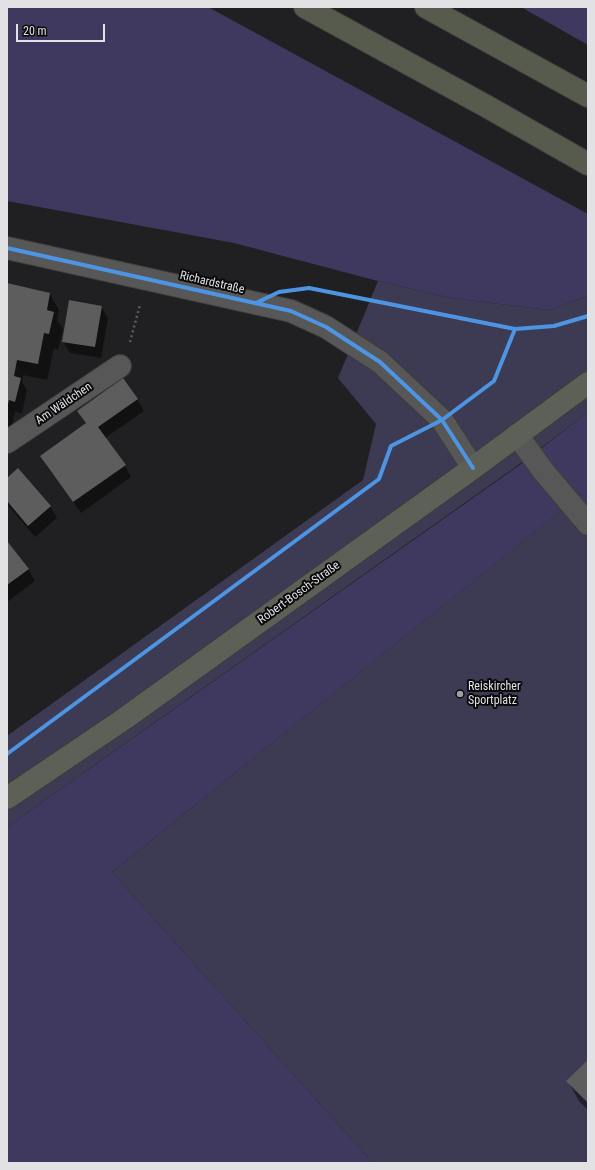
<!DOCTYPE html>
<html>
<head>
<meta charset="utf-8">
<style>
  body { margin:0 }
  #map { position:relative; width:595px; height:1170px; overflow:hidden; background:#202022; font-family:"Roboto Condensed",sans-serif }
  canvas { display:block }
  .frame { position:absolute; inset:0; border:8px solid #e2e1e4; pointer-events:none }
  .scale { position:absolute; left:16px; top:24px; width:89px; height:18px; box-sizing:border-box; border:2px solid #e2e1e4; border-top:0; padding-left:5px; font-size:12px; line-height:14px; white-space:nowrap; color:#e2e1e4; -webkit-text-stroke:3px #09090b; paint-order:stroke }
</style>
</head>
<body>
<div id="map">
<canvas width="595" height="1170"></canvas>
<div class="frame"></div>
<div class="scale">20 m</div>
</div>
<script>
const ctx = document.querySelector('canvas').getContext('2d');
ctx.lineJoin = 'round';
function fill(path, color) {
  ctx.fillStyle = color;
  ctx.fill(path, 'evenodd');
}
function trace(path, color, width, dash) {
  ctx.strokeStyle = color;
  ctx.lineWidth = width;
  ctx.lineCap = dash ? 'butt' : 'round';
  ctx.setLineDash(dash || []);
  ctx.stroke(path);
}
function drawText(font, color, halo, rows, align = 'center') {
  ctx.font = font + ' "Roboto Condensed",sans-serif';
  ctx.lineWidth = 4;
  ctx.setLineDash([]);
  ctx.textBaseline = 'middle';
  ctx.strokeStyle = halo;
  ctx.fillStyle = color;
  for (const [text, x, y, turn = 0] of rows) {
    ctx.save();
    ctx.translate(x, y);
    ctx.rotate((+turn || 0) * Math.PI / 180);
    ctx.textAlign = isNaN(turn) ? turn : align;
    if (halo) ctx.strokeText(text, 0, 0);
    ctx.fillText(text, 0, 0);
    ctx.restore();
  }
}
fill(new Path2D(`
  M378,281l73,17 98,12 39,-14v116l-67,51 -514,364v-91l356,-256 13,-56 -38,-46z
  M574,500l14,17v646h-215l-261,-291z`), '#3d3a53');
fill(new Path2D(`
  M7,7h201l380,207v82l-39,14 -98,-12 -73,-17 -144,-38 -227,-42z
  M521,7h67v38z
  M588,412v105l-15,-16 -461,371 261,291h-366v-336l514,-363z`), '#3f395f');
fill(new Path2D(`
  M7,284l43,10 9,16 -2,10 6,9 -5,21 -4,-2 -7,32 -24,-5 -1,7 5,8 -5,23 -7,-1 -5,21 -3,-1z
  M101,306l7,12 -7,40 -31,-5 -7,-11z
  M137,399l7,12 -39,27 20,28 6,11 -50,36 -33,-45 -7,-12 45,-32 -7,-12z
  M7,479l43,27 7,12 -22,19 -28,-33z
  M7,542l21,27 7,12 -28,21z
  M588,1062v48l-9,-9 -11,-20z`), '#0007');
fill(new Path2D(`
  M7,283l43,10 -3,17 7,2 -5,22 -5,-1 -6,31 -21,-4 -3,16 7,2 -6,24 -6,-2 -1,4z
  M69,300l33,6 -7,41 -33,-5z
  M123,378l15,21 -40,28 28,38 -53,37 -33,-46 46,-33 -9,-12z
  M18,468l33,38 -23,20 -21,-25v-23z
  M7,541l22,28 -22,16z
  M588,1060v43l-22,-22z`), '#5d5d5e');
const minor = new Path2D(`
  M7,248l284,63 35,16 54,35 62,58 31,48
  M517,435l27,37 44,52
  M7,442l113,-76`);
const major = new Path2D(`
  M7,798l117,-79 349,-251 115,-85`);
const highway = new Path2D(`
  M305,7l181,99 102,58
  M426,7l162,89`);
trace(minor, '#3d3d3e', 24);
trace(major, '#3d3d3e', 24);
trace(highway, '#3d3d3e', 24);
trace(new Path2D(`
  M130,342l10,-37`), '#5d5d5f', 2.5, [2, 3]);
trace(minor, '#575758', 22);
trace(major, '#5c6056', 22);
trace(highway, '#565b4d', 22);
trace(new Path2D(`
  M7,248l284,63 35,16 54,35 62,58 31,48
  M256,303l23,-11 30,-4 206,41 39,-3 34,-10
  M7,754l372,-275 12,-33 51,-26 52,-39 21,-52`), '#4d94e3', 4);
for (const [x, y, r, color] of [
  [460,694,4,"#9e9da0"]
]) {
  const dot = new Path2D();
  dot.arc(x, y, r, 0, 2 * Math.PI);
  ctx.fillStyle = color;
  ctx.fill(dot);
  trace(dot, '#09090b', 1.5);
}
drawText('12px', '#e2e1e4', '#09090b', [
  ["Richardstraße",212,283,13],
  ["Am Wäldchen",64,404,-34],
  ["Robert-Bosch-Straße",299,593,-36]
]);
drawText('12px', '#e2e1e4', '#09090b', [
  ["Reiskircher",468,687],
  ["Sportplatz",468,701]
], 'left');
</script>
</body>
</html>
